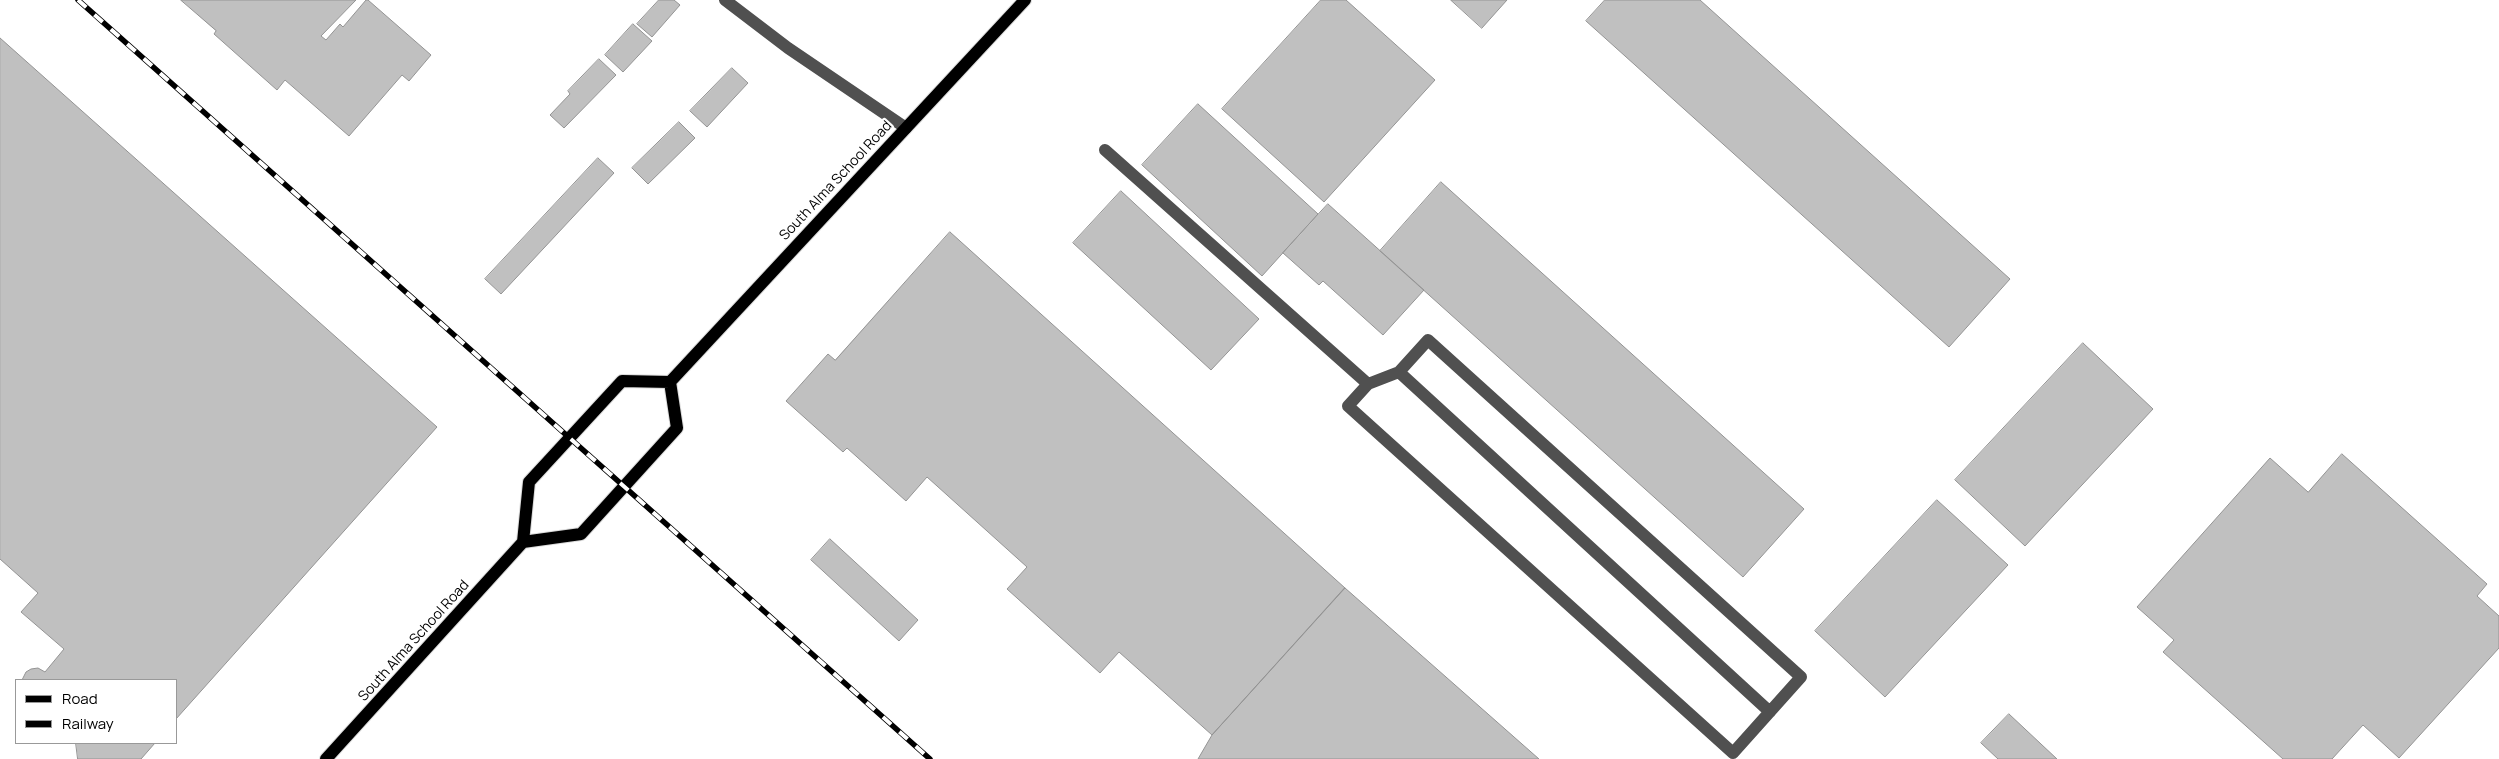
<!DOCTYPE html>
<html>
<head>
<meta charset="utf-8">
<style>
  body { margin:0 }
  #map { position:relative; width:2499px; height:759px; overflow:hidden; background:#fff; font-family:Manrope,sans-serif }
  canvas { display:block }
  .legend { position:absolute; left:15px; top:679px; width:162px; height:65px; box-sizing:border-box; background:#fff; border:1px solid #999; margin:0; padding:6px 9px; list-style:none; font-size:15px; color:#000 }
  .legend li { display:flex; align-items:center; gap:10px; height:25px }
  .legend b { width:25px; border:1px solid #999 }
</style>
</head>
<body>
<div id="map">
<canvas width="2499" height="759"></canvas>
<ul class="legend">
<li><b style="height:6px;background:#000"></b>Road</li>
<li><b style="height:6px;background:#000"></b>Railway</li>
</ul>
</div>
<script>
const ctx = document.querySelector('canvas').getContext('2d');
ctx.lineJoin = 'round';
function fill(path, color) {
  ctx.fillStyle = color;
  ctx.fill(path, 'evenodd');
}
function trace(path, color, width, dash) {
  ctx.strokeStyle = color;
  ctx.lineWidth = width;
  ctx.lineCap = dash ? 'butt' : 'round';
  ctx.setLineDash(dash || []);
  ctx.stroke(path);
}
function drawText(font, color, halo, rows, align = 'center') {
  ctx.font = font + ' Manrope,sans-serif';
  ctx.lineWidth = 4.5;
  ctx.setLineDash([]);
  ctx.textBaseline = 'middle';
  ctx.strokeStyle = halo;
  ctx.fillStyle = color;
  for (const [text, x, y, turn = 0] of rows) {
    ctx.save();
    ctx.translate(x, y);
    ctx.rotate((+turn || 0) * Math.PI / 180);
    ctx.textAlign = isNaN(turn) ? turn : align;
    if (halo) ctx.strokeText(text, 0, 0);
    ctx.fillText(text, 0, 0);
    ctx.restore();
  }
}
const building = new Path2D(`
  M181,0h175l-35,36 5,4 14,-16 3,3 23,-27h2l63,55 -22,26 -7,-6 -53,61 -64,-56 -8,10 -63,-56 2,-3z
  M659,0h15l6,5 -28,32 -15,-13z
  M1321,0h25l89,80 -111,122 -102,-93z
  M1451,0h56l-25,28z
  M1605,0h95l310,279 -61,68 -363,-326z
  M633,24l19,17 -29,31 -18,-17z
  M0,38l437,389 -261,292v-39h-154l4,-8 5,-3 7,-1 7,4 19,-23 -43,-37 17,-19 -38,-34z
  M599,59l17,16 -52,53 -14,-13 20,-21 -2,-3z
  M732,68l16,15 -41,44 -17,-16z
  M1198,104l120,110 -56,62 -120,-111z
  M679,122l16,16 -47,46 -16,-16z
  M598,158l16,15 -113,121 -16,-15z
  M1441,182l363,327 -61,68 -363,-326z
  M1121,191l138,128 -48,51 -138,-127z
  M1328,204l96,86 -41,45 -60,-54 -4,4 -36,-32z
  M950,232l395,356 -133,147 -93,-83 -19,21 -93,-84 20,-22 -100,-90 -21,24 -59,-53 -4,4 -57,-51 42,-47 7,6z
  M2083,343l70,66 -128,137 -70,-66z
  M2342,454l145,130 -10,12 22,20v32l-100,110 -36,-33 -31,34h-49l-120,-107 11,-12 -37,-33 133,-149 38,34z
  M1937,500l71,65 -123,132 -70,-66z
  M830,539l88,81 -19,21 -88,-81z
  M1345,588l194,171h-341l14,-24z
  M2009,714l48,45h-59l-17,-16z
  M76,743h79l-14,16h-63z`);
fill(building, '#c0c0c0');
trace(building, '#949494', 1);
const major = new Path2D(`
  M523,542l58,-8 96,-106 -7,-46
  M326,759l197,-217 6,-60 93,-101 48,1 355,-382`);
trace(major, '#dbdbdb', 14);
trace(new Path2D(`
  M725,0l63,48 118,80
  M1105,150l263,234 -20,22 385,347 68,-76 -373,-337 -29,32 -31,12
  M1399,372l371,340`), '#505050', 12);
trace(major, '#000', 12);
const rail = new Path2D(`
  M78,0l852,759`);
trace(rail, '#000', 5.5);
trace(rail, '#fff', 4, [11]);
drawText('14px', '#000', '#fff', [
  ["South Alma School Road",836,181,-47],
  ["South Alma School Road",414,641,-48]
]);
</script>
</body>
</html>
